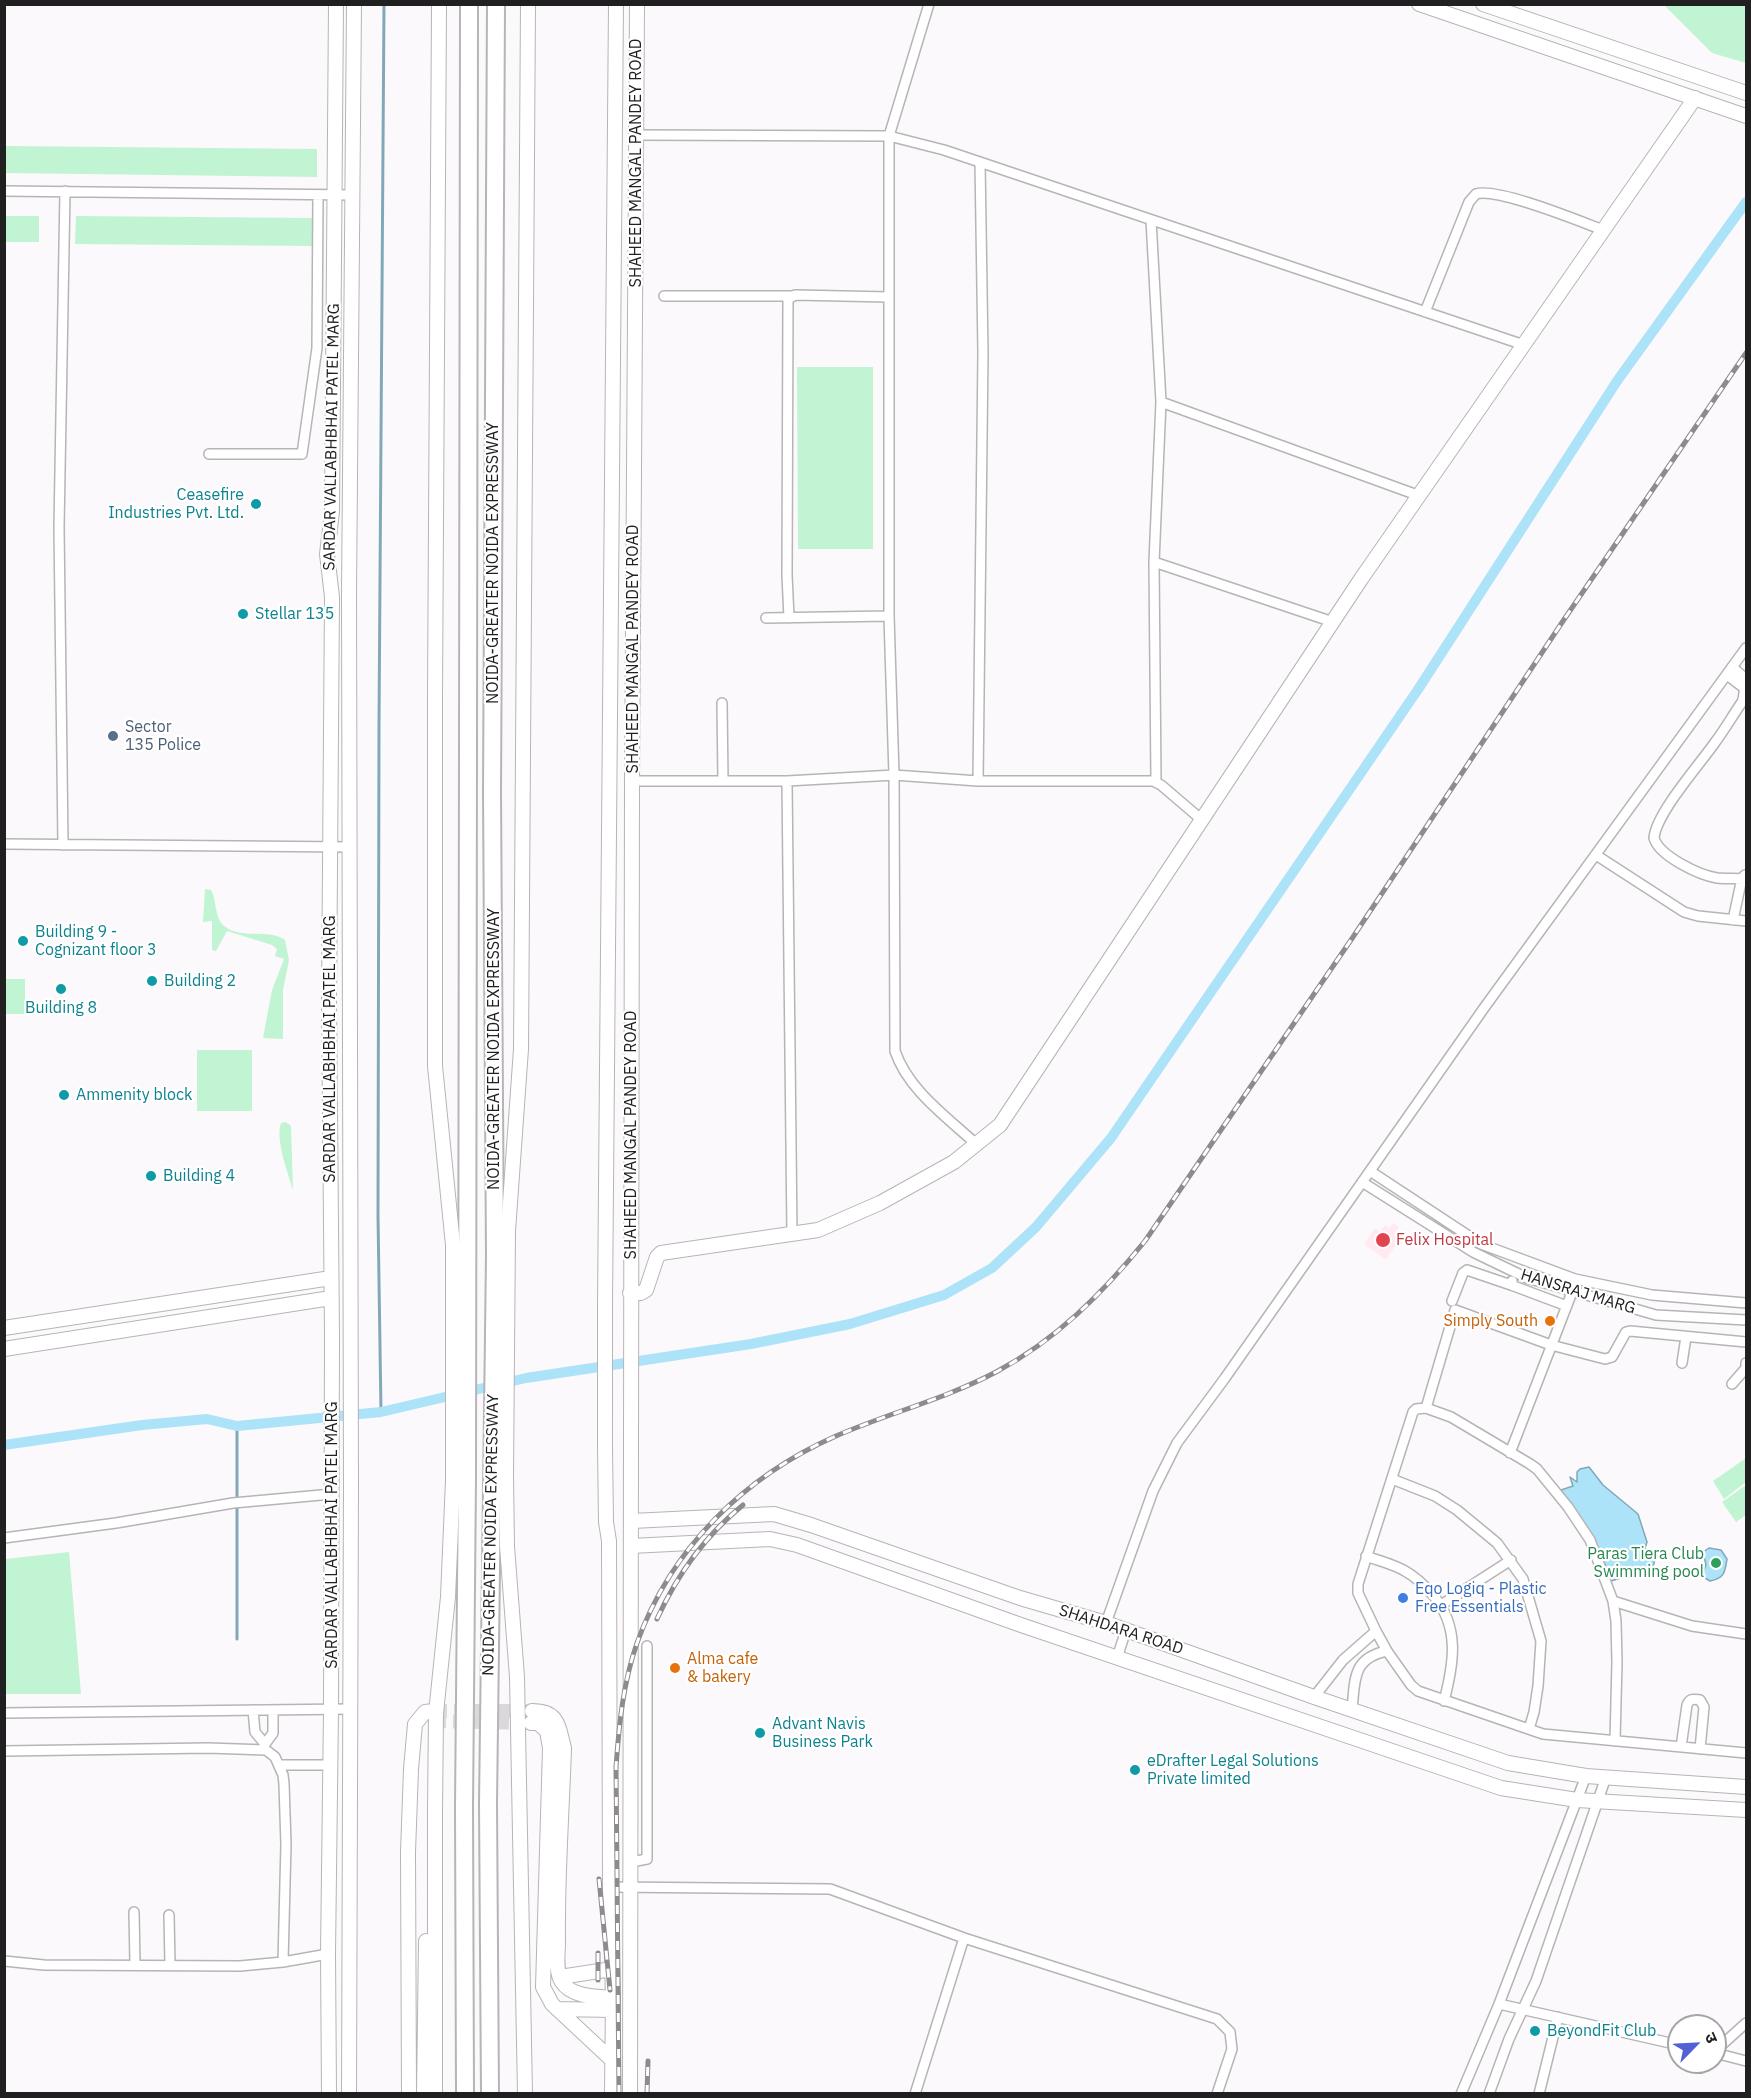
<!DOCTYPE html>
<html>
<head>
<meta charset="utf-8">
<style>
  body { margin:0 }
  #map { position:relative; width:1751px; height:2098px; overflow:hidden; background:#fcf9fc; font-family:"IBM Plex Sans","Noto Sans Devanagari",sans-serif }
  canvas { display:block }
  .frame { position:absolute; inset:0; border:6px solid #212021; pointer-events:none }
  .north { position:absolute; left:1667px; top:2014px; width:60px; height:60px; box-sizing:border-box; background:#fff; border:2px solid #a6a6a6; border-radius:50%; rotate:66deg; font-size:16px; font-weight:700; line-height:24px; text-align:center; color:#212021 }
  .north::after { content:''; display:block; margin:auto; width:21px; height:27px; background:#5261d7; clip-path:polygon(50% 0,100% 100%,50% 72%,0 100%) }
</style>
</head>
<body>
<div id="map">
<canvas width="1751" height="2098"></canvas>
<div class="frame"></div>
<div class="north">उ</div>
</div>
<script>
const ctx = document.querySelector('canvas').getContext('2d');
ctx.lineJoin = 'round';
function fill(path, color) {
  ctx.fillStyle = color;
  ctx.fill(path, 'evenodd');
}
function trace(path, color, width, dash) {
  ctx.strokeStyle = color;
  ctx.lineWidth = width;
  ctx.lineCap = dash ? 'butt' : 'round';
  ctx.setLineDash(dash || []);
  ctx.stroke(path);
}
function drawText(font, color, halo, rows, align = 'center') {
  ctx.font = font + ' "IBM Plex Sans",sans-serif';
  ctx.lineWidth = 4.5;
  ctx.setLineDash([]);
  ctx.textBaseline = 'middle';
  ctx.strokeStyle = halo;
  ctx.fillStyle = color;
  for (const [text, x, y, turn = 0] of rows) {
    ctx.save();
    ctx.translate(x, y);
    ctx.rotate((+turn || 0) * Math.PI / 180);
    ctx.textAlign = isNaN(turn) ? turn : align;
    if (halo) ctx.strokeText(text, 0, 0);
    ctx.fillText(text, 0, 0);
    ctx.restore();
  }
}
fill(new Path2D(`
  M1393,1223l6,4 -3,6 5,4 -15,23 -22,-16 11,-16 5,4 5,-7 4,3z`), '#ffeaf2');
fill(new Path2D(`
  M1664,5h82v58l-34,-10z
  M5,146l312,3v28l-312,-4z
  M5,216h34v26h-34z
  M76,216l239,2v28l-240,-2z
  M797,367h76v182h-75z
  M205,889l6,1c6,10 3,27 13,36 18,14 45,2 61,14l4,20 -6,30v49l-20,-1 9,-48 12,-31 -9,-3 2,-7 -5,-4 -45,-14 -11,20 -4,-1v-29l-9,1z
  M5,979h20v35h-20z
  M197,1050h55v61h-55z
  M286,1122l5,4 2,64c-5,-17 -18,-50 -12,-67z
  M1746,1458v24l-22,17 -11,-18z
  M1746,1485v30l-10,7 -14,-20z
  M69,1552l12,142h-76v-135z`), '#c1f4d2');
const water = new Path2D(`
  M1589,1467l14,18 35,29 9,28 -2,6 10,10 -1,6 -4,5 -39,12 -9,-25 -7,-14 -34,-52 12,-4 -3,-9 7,5v-10l3,-3z
  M1709,1548l12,2 6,9c-2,13 -2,19 -17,22l-5,-3 -2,-5 3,-8 -3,-13z`);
fill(water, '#ace3f8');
trace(water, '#82a8b8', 1.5);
trace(new Path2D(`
  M381,1412l-3,-196 1,-492 5,-720
  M237,1426v213`), '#82a8b8', 3);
trace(new Path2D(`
  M4,1445l138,-20 65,-6 30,7 144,-14 145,-34 225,-34 99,-20 94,-29 48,-27 44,-41 75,-89 308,-450 198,-307 129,-179`), '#ace3f8', 10);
trace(new Path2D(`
  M433,1711h96
  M432,1721l97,2`), '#dbd8db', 14, [14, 7]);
const street = new Path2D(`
  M929,4l-40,132v480l5,159 1,276c13,39 52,66 81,93
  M636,135l253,1 55,14 580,195
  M4,191l349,4
  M1151,220l10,182 -7,160 2,219
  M664,296h127
  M1425,312l44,-110 7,-8c21,-7 103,27 127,36
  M1161,402l259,94
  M209,454h93l15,-106 1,-153
  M1154,562l179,60
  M766,618l123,-2
  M789,618l-2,-43 1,-276 7,-4 94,2
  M1732,667l14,12
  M1727,675l17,13
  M1746,684c-3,6 -1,12 -4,18 -9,13 -17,27 -26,39 -15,22 -60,72 -62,97 5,18 45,37 63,40 10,1 20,0 29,1
  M722,703l1,78
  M632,781h155l107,-6 84,6h175l8,4 41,35
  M787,781l5,454
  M978,781l5,-428 -3,-191
  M4,844l346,3
  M63,845l-4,-318 6,-336
  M1596,855l88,57 14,4 48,5
  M1733,920l9,-42 3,-3
  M1370,1171l111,73 94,35 77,16 94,8
  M1362,1182l111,70 54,26 129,37 90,5
  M1512,1281l-1,4 56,21
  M1452,1301l11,-28 4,-3 44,15
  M1682,1363l4,-26
  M1732,1384l14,-16v-5
  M1426,1408l29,-98 96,35 54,14 7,-2 14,-25 4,-1 116,11
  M1510,1453l64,-166
  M1392,1479l43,17 22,14 40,33 26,36 18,62 -3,45 -4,26 -5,17
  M4,1538l112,-15 117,-20 99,-9
  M1366,1556c13,5 27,8 39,15 11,6 20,15 28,24 27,32 21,68 11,106
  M1613,1601l79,25 54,8
  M1441,1605l70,-45
  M1106,1623l47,-132 24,-48 48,-65 259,-370 262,-360
  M1376,1631l11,20
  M1117,1658l9,-28
  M1314,1697l29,-37 33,-29 -18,-38v-9l55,-172 3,-3 10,-1 25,9 79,47 7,5 31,38 22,33 23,61 3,20 1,41 -2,79
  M253,1710l2,22 10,12 8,-11v-23
  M1352,1710c3,-30 0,-52 35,-59l24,34 7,6 125,43 203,19
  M4,1713l347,-4
  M1681,1747l6,-42c3,-7 6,-6 13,-5l4,7 -4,42
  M4,1751l204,-3 58,2 9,7 8,18 1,9 2,60 -3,118
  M279,1765h52
  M631,1862l16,-3v-213
  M610,1887l220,2 134,49 253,81 13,13 2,17 -15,45
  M134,1912l1,52
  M169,1915l1,50
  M4,1961l40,4 196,1 43,-4 45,-8
  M1499,2004l180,41
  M1715,2051l31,-28
  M1715,2053l31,8
  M915,2094l49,-156
  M1461,2094l38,-90 87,-228
  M1489,2094l20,-55 27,-58 70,-204
  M1539,2094l19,-77`);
const secondary = new Path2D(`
  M1419,4l327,112
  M1483,4l263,89
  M630,1293h11l5,-3 11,-33 4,-4 157,-23 62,-27 74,-41 46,-37 361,-546 334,-481
  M4,1328l327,-50
  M4,1349l327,-51
  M632,1521l142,-7 37,11 209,73 86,25 208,74 194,66 78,13 160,11
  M631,1546l139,-7 27,6 224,80 480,163 76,12 169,10
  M532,1711c27,0 26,15 32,37 -2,64 -7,129 -6,194 0,12 -3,29 4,40 9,15 36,15 51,16
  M531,1723h7l9,8 3,17 -7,239 9,17 61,57
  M560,1977l52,-8
  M557,2009l56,1
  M329,2094l-1,-140 3,-244 1,-374 -3,-334 3,-405 -5,-43 5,-42 4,-508
  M349,2094l2,-608 -2,-892 5,-590
  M409,2094l-1,-242 3,-83 4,-45 10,-12 8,-1
  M424,2094l2,-153
  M435,2094v-283l1,-98 12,-116 5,-117v-235l-18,-179v-371l4,-691
  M525,2094l-8,-417 -10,-131 -1,-71 2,-244 13,-182 7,-1045
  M612,2094l1,-96 -3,-111 -1,-346 -3,-19 -1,-74v-143l11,-1301
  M630,2094l2,-1313 5,-777`);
const highway = new Path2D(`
  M465,2094l-1,-288 3,-328 2,-1474
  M490,2094l-2,-291 7,-548 -3,-463 4,-788`);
trace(street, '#b7b4b7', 12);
trace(secondary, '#b7b4b7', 16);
trace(highway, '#b7b4b7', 20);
trace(street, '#fff', 9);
trace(secondary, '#fff', 14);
trace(highway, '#fff', 16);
const rail = new Path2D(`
  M657,1619c20,-44 49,-84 86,-114
  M599,1879l11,111
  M598,1980v-27
  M619,2094l-3,-327c3,-42 7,-84 21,-124 34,-95 108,-167 199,-207 53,-23 109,-37 160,-64 60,-32 107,-79 149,-131l208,-304 210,-316 183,-268
  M647,2094l1,-33`);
trace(rail, '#8d8b8d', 5);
trace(rail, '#fff', 3, [9]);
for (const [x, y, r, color] of [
  [256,504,6,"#0f9aa8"],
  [243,614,6,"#0f9aa8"],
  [113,736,6,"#5c6f8a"],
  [23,941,6,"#0f9aa8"],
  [152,981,6,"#0f9aa8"],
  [61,989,6,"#0f9aa8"],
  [64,1095,6,"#0f9aa8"],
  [151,1176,6,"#0f9aa8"],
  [1383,1240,8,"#e0444e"],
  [1550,1321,6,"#e8710a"],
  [1716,1563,6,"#2e9e5b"],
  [1403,1598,6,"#3f7fe0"],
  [675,1668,6,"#e8710a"],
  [760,1733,6,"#0f9aa8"],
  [1135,1770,6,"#0f9aa8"],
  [1535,2031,6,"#0f9aa8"]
]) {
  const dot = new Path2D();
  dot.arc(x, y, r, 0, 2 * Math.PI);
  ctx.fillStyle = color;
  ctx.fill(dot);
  trace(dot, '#fff', 2);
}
drawText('16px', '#212021', '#fff', [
  ["SHAHEED MANGAL PANDEY ROAD",636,163,-90],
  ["SARDAR VALLABHBHAI PATEL MARG",332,437,-89],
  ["NOIDA-GREATER NOIDA EXPRESSWAY",493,563,-90],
  ["SHAHEED MANGAL PANDEY ROAD",633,649,-90],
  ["SARDAR VALLABHBHAI PATEL MARG",330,1049,-90],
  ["NOIDA-GREATER NOIDA EXPRESSWAY",494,1049,-90],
  ["SHAHEED MANGAL PANDEY ROAD",631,1135,-90],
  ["HANSRAJ MARG",1578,1292,17],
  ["SARDAR VALLABHBHAI PATEL MARG",332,1535,-90],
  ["NOIDA-GREATER NOIDA EXPRESSWAY",491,1535,-89],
  ["SHAHDARA ROAD",1121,1630,18]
]);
drawText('16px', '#0d838f', '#fff', [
  ["Ceasefire",244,495,"right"],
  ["Industries Pvt. Ltd.",244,513,"right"],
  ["Stellar 135",255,614],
  ["Building 9 -",35,932],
  ["Cognizant floor 3",35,950],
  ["Building 2",164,981],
  ["Building 8",61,1008,"center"],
  ["Ammenity block",76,1095],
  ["Building 4",163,1176],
  ["Advant Navis",772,1724],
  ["Business Park",772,1742],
  ["eDrafter Legal Solutions",1147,1761],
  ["Private limited",1147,1779],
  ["BeyondFit Club",1547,2031]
], 'left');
drawText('16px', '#4e5e75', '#fff', [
  ["Sector",125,727],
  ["135 Police",125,745]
], 'left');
drawText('16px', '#be3a42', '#fff', [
  ["Felix Hospital",1396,1240]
], 'left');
drawText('16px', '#c56008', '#fff', [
  ["Simply South",1538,1321],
  ["Alma cafe",687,1659,"left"],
  ["& bakery",687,1677,"left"]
], 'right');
drawText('16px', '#27864d', '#fff', [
  ["Paras Tiera Club",1704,1554],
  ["Swimming pool",1704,1572]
], 'right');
drawText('16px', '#366cbe', '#fff', [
  ["Eqo Logiq - Plastic",1415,1589],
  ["Free Essentials",1415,1607]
], 'left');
</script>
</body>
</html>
